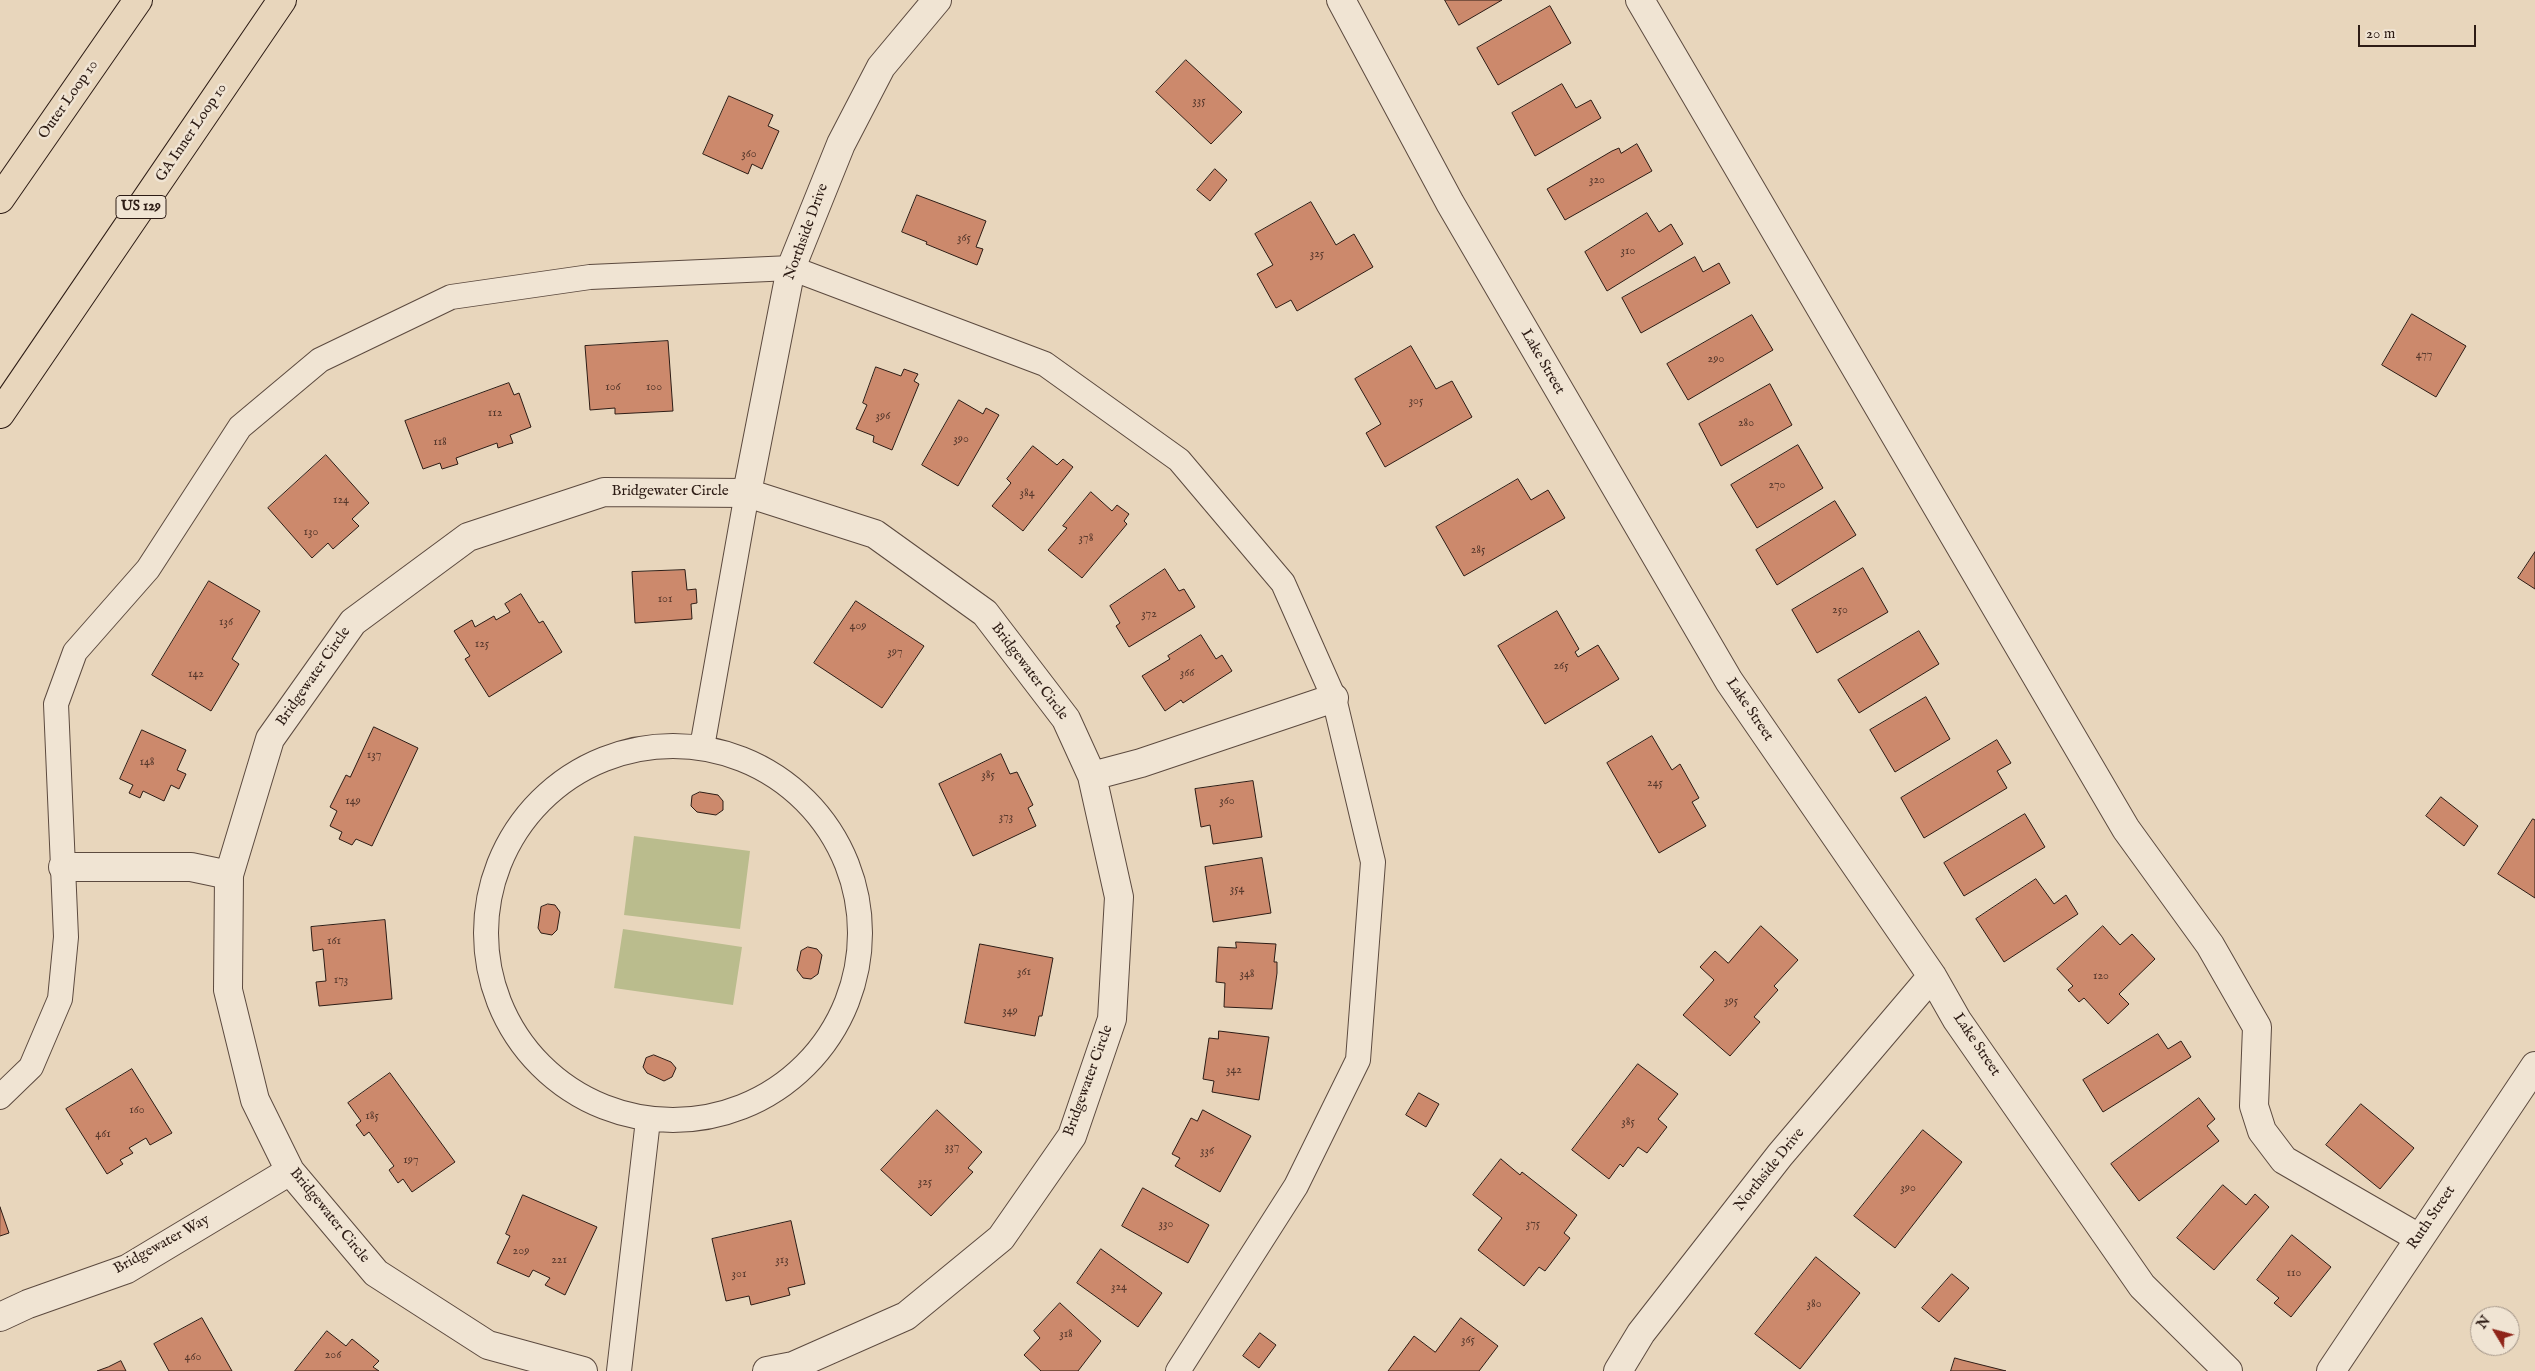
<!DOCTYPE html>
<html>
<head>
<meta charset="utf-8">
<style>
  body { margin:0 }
  #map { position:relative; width:2535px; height:1371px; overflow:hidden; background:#e8d6bc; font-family:"IM FELL English",serif }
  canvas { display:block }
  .north { position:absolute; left:2470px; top:1306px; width:50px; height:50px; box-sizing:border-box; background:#f0e4d3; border:1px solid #a29487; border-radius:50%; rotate:307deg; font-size:14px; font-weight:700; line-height:20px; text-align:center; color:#2d1c15 }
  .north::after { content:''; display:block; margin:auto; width:18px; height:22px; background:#8f2418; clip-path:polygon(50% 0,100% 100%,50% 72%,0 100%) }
  .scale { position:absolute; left:2358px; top:25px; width:118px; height:22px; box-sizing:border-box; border:2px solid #2d1c15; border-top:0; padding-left:6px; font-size:15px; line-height:18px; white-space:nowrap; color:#2d1c15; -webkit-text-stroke:4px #f0e4d3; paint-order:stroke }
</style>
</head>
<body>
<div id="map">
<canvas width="2535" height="1371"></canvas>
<div class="north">N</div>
<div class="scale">20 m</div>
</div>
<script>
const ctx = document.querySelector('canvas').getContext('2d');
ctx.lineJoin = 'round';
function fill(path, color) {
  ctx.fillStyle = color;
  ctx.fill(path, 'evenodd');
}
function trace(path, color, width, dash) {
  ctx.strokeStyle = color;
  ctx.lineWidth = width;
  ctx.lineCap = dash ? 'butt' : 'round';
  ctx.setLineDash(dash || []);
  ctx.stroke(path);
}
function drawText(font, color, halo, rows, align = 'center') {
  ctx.font = font + ' "IM FELL English",serif';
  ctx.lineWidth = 5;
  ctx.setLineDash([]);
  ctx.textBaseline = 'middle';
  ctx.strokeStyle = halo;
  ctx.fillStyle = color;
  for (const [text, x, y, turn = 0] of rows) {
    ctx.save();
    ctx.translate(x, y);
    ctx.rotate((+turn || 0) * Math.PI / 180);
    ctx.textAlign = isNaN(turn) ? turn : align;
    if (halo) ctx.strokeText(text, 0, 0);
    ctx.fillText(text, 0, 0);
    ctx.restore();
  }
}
fill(new Path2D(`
  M634,836l116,15 -10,78 -116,-14z
  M623,929l119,18 -9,58 -119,-17z`), '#babc8d');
const building = new Path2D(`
  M1445,0h57l-43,25z
  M1550,6l21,37 -73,42 -21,-37z
  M1186,60l56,52 -31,32 -55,-52z
  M1562,84l14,24 15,-8 10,18 -66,38 -23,-43z
  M729,96l44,19 -5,11 11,5 -17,38 -10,-5 -4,10 -45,-20z
  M1637,144l15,27 -87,49 -18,-31 65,-38 7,-3 2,5z
  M1215,169l12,11 -17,21 -13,-11z
  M917,195l69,26 -10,26 7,2 -6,16 -51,-21 1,-2 -25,-10z
  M1311,202l25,43 18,-11 19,33 -76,44 -6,-11 -15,8 -19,-34 16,-9 -18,-31z
  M1647,213l12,19 12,-8 12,20 -76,47 -22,-39z
  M1695,257l8,15 16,-9 11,20 -89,50 -19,-35z
  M2412,314l54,32 -30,51 -54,-32z
  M1752,315l21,35 -85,50 -21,-36z
  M668,341l5,70 -58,3v-6l-25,2 -5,-64z
  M1411,346l25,43 16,-8 20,36 -87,50 -19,-34 15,-9 -26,-45z
  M876,367l25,9 3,-7 14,5 -4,7 5,3 -27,66 -19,-8 1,-6 -18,-7 11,-24 -4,-2z
  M509,383l5,12 5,-2 12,34 -21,8 3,8 -4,1 -11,4 -1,-5 -41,15 2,6 -16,5 -2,-6 -17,6 -18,-48z
  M1770,384l22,41 -71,41 -22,-42z
  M959,400l24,14 3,-6 13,7 -41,71 -36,-21z
  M1798,445l25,43 -66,40 -26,-43z
  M1033,446l24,19 6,-6 10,8 -50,64 -31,-25 19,-23 -4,-4z
  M326,455l43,48 -17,16 7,7 -26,23 -5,-6 -16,15 -44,-50z
  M1518,479l13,21 17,-10 17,28 -101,58 -28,-49z
  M1091,492l21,19 5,-6 12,9 -5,7 3,3 -45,54 -34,-28 19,-22 -4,-2z
  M1835,501l21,34 -79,50 -21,-35z
  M2535,552v37l-17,-11z
  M1863,568l25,44 -71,41 -25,-43z
  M1165,569l14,22 5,-2 11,18 -66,40 -13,-21 4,-3 -10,-17z
  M685,570l2,20 9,-1 1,14 -6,1 1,15 -57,4 -3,-51z
  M209,581l51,30 -28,48 7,5 -28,47 -59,-36z
  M521,594l18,29 4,-2 19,31 -73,45 -24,-38 5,-3 -16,-25 18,-11 3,7 19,-11 2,4 14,-8 -5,-8z
  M856,601l68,45 -42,62 -68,-45z
  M1557,611l22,38 -4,3 3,5 20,-12 21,34 -74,45 -47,-78z
  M1919,631l20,33 -80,49 -21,-33z
  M1201,635l15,24 6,-4 10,16 -49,32 -2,-3 -16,11 -23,-35 28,-17 -2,-3z
  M1926,697l24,42 -55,33 -25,-42z
  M374,727l44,21 -46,98 -16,-7 -4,6 -13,-6 3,-7 -12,-6 7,-15 -7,-4 16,-32 4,2z
  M142,730l44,20 -9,20 9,4 -7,15 -8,-4 -7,16 -21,-10 -3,7 -11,-5 4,-8 -13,-6z
  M1652,736l20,34 8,-6 19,34 -7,4 14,24 -47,27 -52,-90z
  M1997,740l14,23 -14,8 10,17 -83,50 -23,-40z
  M1001,754l9,20 7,-2 16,33 -5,3 8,18 -63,30 -34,-72z
  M1253,781l9,56 -49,7 -3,-19 -9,2 -6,-38z
  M700,792l18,3 5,6v9l-7,5 -19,-3 -6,-6 1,-10z
  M2441,797l37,29 -14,20 -38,-30z
  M2025,814l20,33 -81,49 -20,-33z
  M2533,819l2,1v78l-37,-24z
  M1262,858l9,55 -58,9 -8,-55z
  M2036,879l18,25 12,-9 12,19 -74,48 -28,-43z
  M548,904l7,1 5,7 -3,18 -5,5 -11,-2 -3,-5 3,-21z
  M385,920l7,79 -73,7 -3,-24 10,-1 -3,-32 -10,2 -2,-24z
  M1761,926l37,34 -24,26 4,4 -24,27 6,5 -30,34 -47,-41 31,-35 -14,-13 15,-16 13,12z
  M2103,926l17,19 12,-11 23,25 -36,35 10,10 -21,20 -24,-26 -5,4 -11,-12 5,-4 -16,-17z
  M1236,942l40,2 -2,18h3v11l-5,36 -48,-2 1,-24 -9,-1 2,-35 18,1z
  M980,944l73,14 -11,58h-3l-4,20 -70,-13z
  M808,947l9,2 5,6 -4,19 -7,5 -8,-1 -6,-8 4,-19z
  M1219,1031l50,6 -10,63 -47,-8 2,-11 -11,-2 6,-41 9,1z
  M2158,1034l10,15 13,-8 10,16 -88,55 -20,-32z
  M654,1055l17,7 5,6 -4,9 -8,4 -17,-8 -4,-6 3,-9z
  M1638,1064l40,30 -20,25 9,8 -20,26 -9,-6 -15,20 -3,-3 -11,15 -37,-29z
  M132,1069l40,64 -22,12 -4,-7 -17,10 4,5 -13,7 3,4 -16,10 -41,-65z
  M390,1073l65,89 -43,30 -9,-13 -5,4 -9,-13 5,-4 -25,-34 -5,4 -8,-11 5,-4 -13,-18z
  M1419,1093l20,11 -13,23 -20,-12z
  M2199,1098l16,21 -8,7 12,15 -80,60 -28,-37z
  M2361,1104l53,44 -34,41 -54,-44z
  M937,1110l45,42 -14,16 5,4 -42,44 -50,-46z
  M1203,1110l48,26 -31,56 -45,-26 5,-8 -8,-4 19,-36 6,3z
  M1923,1130l39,32 -67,86 -41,-32z
  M1501,1159l19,16 2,-3 55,43 -13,18 6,5 -25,33 -6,-4 -15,19 -46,-36 24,-32 -29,-23z
  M2223,1185l23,20 9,-11 14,13 -55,63 -37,-32z
  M1143,1188l66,37 -21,38 -66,-37z
  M523,1195l74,32 -32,68 -20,-10 5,-7 -17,-8 -4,7 -32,-14 13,-27 -4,-2z
  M0,1207l9,26 -9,3z
  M791,1221l14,63 -17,4 2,7 -39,10 -2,-9 -23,5 -14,-62z
  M2292,1235l39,32 -40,50 -17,-14 5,-5 -22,-18z
  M1101,1249l61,44 -24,34 -61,-44z
  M1816,1257l44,36 -60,76 -45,-35z
  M1952,1274l17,14 -30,34 -17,-14z
  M1060,1303l41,38 -23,30h-37l-17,-16 16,-17 -6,-7z
  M202,1318l30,53h-63l-15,-27z
  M1461,1318l37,28 -19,25h-91l26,-35 21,16z
  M327,1331l19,15 6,-7 5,4 22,18 -6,6 6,4h-84z
  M1260,1333l16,12 -17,23 -16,-12z
  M1955,1358l7,2 44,11h-55z
  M121,1361l5,10h-29l11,-4z`);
fill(building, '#cc896c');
trace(building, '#2d1c15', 1);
const service = new Path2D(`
  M486 933a187 187 0 1 1 374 0a187 187 0 1 1-374 0Z
  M702,747l45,-254
  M0,1097l31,-30 29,-68 6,-62 -10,-233 19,-52 73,-83 92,-142 80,-67 131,-63 139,-20 201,-9 254,96 134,96 104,123 51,115 39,164 -15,198 -62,126 -118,185
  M619,1371l29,-251`);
const minor = new Path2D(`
  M1341,0l109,203 279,478 203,295 25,44 185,266 86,85
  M1640,0l486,829 84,116 47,82 -3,79 8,25 22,29 135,78
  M747,493l44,-225 50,-124 40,-77 56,-67
  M1092,776l49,-13 193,-65
  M63,867h128l38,8
  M0,1317l28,-13 99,-35 163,-98
  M583,1371l-95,-26 -112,-72 -86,-102 -35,-71 -27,-110 1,-115 41,-136 83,-117 115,-85 136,-45 143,1 128,41 110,79 81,106 26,57 27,121 -7,122 -40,117 -71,102 -95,78 -113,50 -26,5
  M1618,1371l23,-38 139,-178 152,-179
  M2331,1371l204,-305`);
const motorway = new Path2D(`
  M0,199l138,-199
  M0,414l282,-414`);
trace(service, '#5c4a3f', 26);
trace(minor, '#5c4a3f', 30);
trace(motorway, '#2d1c15', 30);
trace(service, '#f0e4d3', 24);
trace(minor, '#f0e4d3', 28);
trace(motorway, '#e8d6bc', 28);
drawText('12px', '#55372b', null, [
  ["335",1199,102],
  ["360",749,155],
  ["320",1597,181],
  ["365",964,239],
  ["310",1628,252],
  ["325",1317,255],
  ["477",2424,356],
  ["290",1716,360],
  ["106",613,388],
  ["100",654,388],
  ["305",1416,402],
  ["112",495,414],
  ["396",883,417],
  ["280",1746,424],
  ["390",961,440],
  ["118",440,443],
  ["270",1777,486],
  ["384",1027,494],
  ["124",341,501],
  ["130",311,533],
  ["378",1086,539],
  ["285",1478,551],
  ["101",665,600],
  ["250",1840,611],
  ["372",1149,615],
  ["136",226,623],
  ["409",858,627],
  ["125",482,645],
  ["397",895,653],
  ["265",1561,667],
  ["366",1187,674],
  ["142",196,675],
  ["137",374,756],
  ["148",147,763],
  ["385",988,776],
  ["245",1655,784],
  ["149",353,802],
  ["360",1227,802],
  ["373",1006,818],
  ["354",1237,890],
  ["161",334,942],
  ["361",1024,973],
  ["348",1247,975],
  ["120",2101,977],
  ["173",341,981],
  ["395",1731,1002],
  ["349",1010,1012],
  ["342",1234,1071],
  ["160",137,1111],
  ["185",372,1117],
  ["385",1628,1123],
  ["461",103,1135],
  ["337",952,1148],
  ["336",1207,1152],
  ["197",411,1161],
  ["325",925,1183],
  ["390",1908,1189],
  ["330",1166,1225],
  ["375",1533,1225],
  ["209",521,1252],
  ["221",559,1261],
  ["313",782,1261],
  ["110",2294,1274],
  ["301",739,1275],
  ["324",1119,1288],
  ["380",1814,1305],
  ["318",1066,1335],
  ["365",1468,1341],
  ["206",333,1356],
  ["460",193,1358]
]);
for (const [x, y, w] of [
  [141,207,50]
]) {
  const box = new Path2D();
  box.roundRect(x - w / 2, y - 11.5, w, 23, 4);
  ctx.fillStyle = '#f0e4d3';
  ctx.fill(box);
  trace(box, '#2d1c15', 1);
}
drawText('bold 14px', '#2d1c15', null, [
  ["US 129",141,207]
]);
drawText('15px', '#2d1c15', '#f0e4d3', [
  ["Outer Loop 10",69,100,-55],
  ["GA Inner Loop 10",192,133,-56],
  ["Northside Drive",807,232,-70],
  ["Lake Street",1542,362,60],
  ["Bridgewater Circle",670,492],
  ["Bridgewater Circle",1029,672,53],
  ["Bridgewater Circle",314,677,-55],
  ["Lake Street",1749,710,56],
  ["Lake Street",1976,1045,56],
  ["Bridgewater Circle",1089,1081,-70],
  ["Northside Drive",1770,1170,-51],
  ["Bridgewater Circle",329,1216,51],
  ["Ruth Street",2432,1218,-56],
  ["Bridgewater Way",162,1245,-29]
]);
</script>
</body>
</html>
